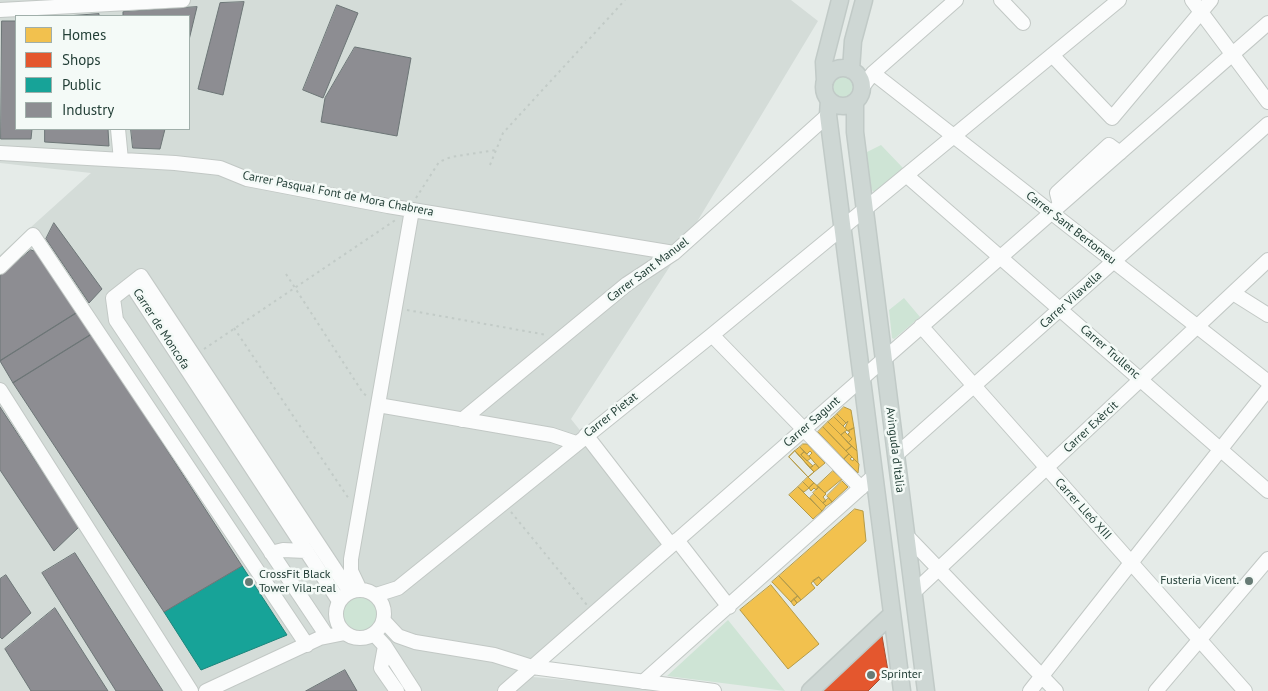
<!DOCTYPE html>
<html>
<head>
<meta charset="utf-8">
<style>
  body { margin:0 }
  #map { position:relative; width:1268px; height:691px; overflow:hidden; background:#e5ebe8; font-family:"PT Sans",sans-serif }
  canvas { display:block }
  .legend { position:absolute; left:15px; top:15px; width:175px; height:115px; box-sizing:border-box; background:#f4faf7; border:1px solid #a0afaa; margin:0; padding:6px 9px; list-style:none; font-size:15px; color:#233f37 }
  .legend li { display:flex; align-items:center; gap:10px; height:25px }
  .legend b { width:25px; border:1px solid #a0afaa }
</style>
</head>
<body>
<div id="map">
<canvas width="1268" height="691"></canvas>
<ul class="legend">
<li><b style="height:14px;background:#f2c14e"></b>Homes</li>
<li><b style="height:14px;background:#e4572e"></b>Shops</li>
<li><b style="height:14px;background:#17a398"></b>Public</li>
<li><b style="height:14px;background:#8d8d92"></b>Industry</li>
</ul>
</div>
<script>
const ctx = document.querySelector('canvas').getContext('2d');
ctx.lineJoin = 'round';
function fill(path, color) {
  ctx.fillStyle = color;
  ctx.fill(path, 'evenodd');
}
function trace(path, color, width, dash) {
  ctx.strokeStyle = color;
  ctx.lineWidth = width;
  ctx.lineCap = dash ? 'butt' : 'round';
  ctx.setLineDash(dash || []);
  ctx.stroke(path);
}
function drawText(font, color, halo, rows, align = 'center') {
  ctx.font = font + ' "PT Sans",sans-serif';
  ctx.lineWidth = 5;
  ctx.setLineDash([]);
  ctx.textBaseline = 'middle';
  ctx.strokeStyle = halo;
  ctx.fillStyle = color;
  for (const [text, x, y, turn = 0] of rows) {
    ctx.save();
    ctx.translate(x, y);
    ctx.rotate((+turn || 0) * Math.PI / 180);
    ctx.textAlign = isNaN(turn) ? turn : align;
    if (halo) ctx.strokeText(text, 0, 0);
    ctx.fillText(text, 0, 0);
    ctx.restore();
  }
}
fill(new Path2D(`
  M0,0h791l27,21 -144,239 -103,159 97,122 -146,135 165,15h-687v-436l91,-82 -91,-10zM16,16h173v113h-173z`), '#d4dcd8');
fill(new Path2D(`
  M831 87a12 12 0 1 1 24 0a12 12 0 1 1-24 0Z
  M881,145l22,23 -24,22 -5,2 -5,-5 -4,-34z
  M904,298l16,19 -26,22 -2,-1 -3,-28z
  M341 616a19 19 0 1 1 38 0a19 19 0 1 1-38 0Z
  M728,620l57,71 -118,-15z`), '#cee4d5');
const homes = new Path2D(`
  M844,407l7,3 3,18 -6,3 -3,-3 3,-7 -2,2 -9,-9z
  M837,414l9,9 -3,3 -9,-9z
  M834,417l13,13 -6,5 -13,-13z
  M828,422l24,24 -6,5 -23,-24z
  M823,427l26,27 -5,5 -26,-27z
  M854,428l3,23 -9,-8 4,-4 -4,-5 2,-2 -2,-1z
  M845,432l7,7 -4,4 -7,-8z
  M803,444h4l18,19 -6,5 -10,-12 3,-3 -2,-2 -3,3 -7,-7z
  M852,446l5,5 1,12 -12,-12z
  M800,447l4,5 -3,3 12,11 -3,2 -15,-17z
  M795,451l19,21 -6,5 -19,-20z
  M795,451l19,21 -6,5 -19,-20z
  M804,452l7,6 -4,3 -6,-6z
  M849,454l3,3 -2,2 3,2 1,-2 5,5 -1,9 -14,-14z
  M816,464l3,4 -5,4 -4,-4z
  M833,471l9,8 -17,14 -8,-7z
  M808,477l6,6 -5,5 -6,-6z
  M842,481l6,6 -16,15 -5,-6z
  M803,482l6,6 -5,4 -6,-5z
  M814,483l5,4 -3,3 -2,-2 -3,3 -2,-3z
  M798,487l24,24 -9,8 -24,-24z
  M819,487l7,7 -3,3 3,4 -3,2 -10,-10z
  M814,494l12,12 -4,5 -12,-13z
  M829,498l3,4 -6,4 -3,-3z
  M855,509l8,2 3,30 -44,40 -3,-4 -8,6 4,5 -14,12 -22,-24z
  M779,576l19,20 -7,6 -19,-20z
  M819,577l3,4 -5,5 -4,-5z
  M771,585l48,59 -31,25 -48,-59z
  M798,596l3,4 -4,3 -3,-4z
  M794,599l3,4 -3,3 -3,-4z`);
fill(homes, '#f2c14e');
trace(homes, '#b49a47', 1);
const shops = new Path2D(`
  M875,635l7,1 6,35 -20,20h-48z`);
fill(shops, '#e4572e');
trace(shops, '#aa5031', 1);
const public = new Path2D(`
  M242,566l45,69 -86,35 -37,-58z`);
fill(public, '#17a398');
trace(public, '#1b857b', 1);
const industry = new Path2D(`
  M244,2l-21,93 -25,-6 22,-86z
  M337,5l21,8 -35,85 -20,-8z
  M197,7l-8,33v-24h-66v-4z
  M99,14v2h-32z
  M2,21h14v108h16l-1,10h-30z
  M355,47l56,11 -14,78 -76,-14 4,-24z
  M45,129h63l1,17 -64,-4z
  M131,129h34l-5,20 -27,-1z
  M54,223l48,66 -13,14 -43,-64z
  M31,250l6,2 41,60 -78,49v-85z
  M78,312l14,22 -79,49 -13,-22z
  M92,334l150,232 -78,46 -151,-229z
  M0,407l79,120 -25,24 -54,-81z
  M75,553l88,138h-47l-74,-118z
  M6,575l25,38 -29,26 -2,-2v-58z
  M55,608l53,83h-77l-26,-42z
  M345,670l12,21h-51z`);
fill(industry, '#8d8d92');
trace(industry, '#6d7677', 1);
const minor = new Path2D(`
  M1001,0l22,23
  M1192,0l76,102
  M0,10l183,-10
  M1052,55l60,63 99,-118
  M873,73l395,309
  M863,86l10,-13 83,-73
  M118,129l3,31
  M0,153l175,10 45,5 27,11 141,27 286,47
  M906,175l362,316
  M1060,205l-3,-12 52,-48 11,8
  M0,267l33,-32 274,410
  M131,284l208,317
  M1233,293l35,22
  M921,326l324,365
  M712,335l149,153
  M0,390l191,301
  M378,405l174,30 24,8
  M462,420l165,-136 47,-31 154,-138
  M586,435l85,110
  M896,455l372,-331
  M906,535l150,156
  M677,540l52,67
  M271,553l12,-3 23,1
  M336 614a24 24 0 1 1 48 0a24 24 0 1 1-48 0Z
  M360,590l-9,-19v-12l61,-349
  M914,592l354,-332
  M376,595l22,-7 314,-253 407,-335
  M384,621l14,15 17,6 79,13 38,12 182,24
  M325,633l-209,-313 -3,-22 28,-22 209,316
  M374,634l11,12 29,45
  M385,646l-4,22 16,23
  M643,682l231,-206
  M206,691l114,-53 25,-5
  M505,691l763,-668
  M1030,691l238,-302
  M1156,691l112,-132`);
const major = new Path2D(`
  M824 87a19 19 0 1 1 38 0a19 19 0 1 1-38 0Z
  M851,70l2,-29 11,-41
  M825,81l-1,-19 16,-62
  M829,100l-1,15 74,576
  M855,103v29l71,559
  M810,691l82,-77`);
trace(minor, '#c2c8c5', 16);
trace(major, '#c1cac7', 19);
trace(new Path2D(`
  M490,165l13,-32 122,-133
  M416,198l23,-36 12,-5 45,-7
  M286,274l77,119 5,4
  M407,310l140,25
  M234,328l115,171
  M204,349l193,-130
  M511,512l76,93`), '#c2cbc7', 2, [2.5, 4]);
trace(minor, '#fbfcfc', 14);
trace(major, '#ced7d4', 16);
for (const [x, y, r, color] of [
  [1249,581,5,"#677b75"],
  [249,582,5,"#677b75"],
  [871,675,5,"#677b75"]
]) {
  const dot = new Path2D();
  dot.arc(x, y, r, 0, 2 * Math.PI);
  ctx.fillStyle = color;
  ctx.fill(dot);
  trace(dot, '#f4faf7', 2);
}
drawText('12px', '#233f37', '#f4faf7', [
  ["Carrer Pasqual Font de Mora Chabrera",338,194,11],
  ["Carrer Sant Bertomeu",1071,228,38],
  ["Carrer Sant Manuel",648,270,-37],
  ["Carrer Vilavella",1071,300,-42],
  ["Carrer de Moncofa",161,329,57],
  ["Carrer Trullenc",1110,352,41],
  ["Carrer Pietat",611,415,-38],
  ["Carrer Sagunt",812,422,-41],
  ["Carrer Exèrcit",1091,427,-43],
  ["Avinguda d'Itàlia",895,450,83],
  ["Carrer Lleó XIII",1083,509,48]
]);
drawText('12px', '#233f37', '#f4faf7', [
  ["CrossFit Black",259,575],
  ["Tower Vila-real",259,589],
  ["Fusteria Vicent.",1239,581,"right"],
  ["Sprinter",881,675]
], 'left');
</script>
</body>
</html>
